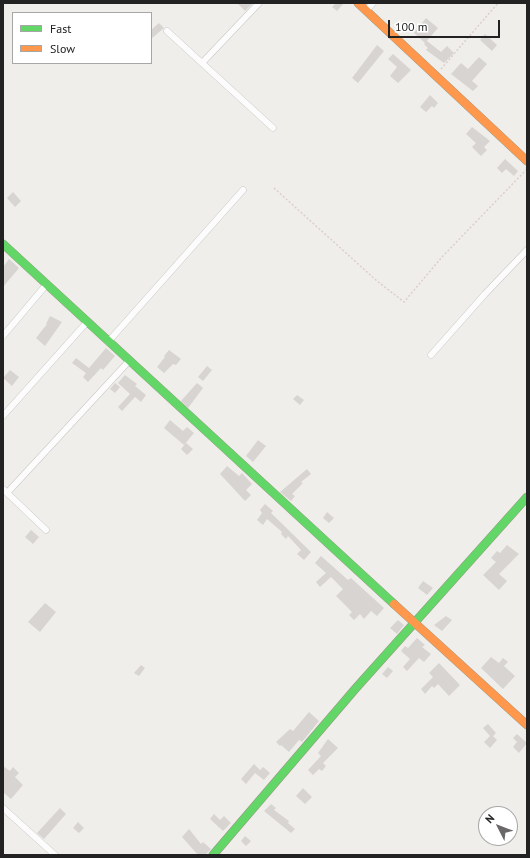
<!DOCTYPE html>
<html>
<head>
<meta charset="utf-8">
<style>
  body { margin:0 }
  #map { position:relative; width:530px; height:858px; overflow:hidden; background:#f0eeeb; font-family:"PT Sans",sans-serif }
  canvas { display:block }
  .frame { position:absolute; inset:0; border:4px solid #222; pointer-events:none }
  .legend { position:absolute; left:12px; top:12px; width:140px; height:52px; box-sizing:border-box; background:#fff; border:1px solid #a7a7a7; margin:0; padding:5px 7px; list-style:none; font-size:12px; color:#222 }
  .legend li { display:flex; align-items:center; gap:8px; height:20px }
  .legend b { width:20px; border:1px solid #a7a7a7 }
  .north { position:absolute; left:478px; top:806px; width:40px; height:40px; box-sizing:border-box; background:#fff; border:1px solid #a7a7a7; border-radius:50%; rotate:312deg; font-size:11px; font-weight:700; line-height:16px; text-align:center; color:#222 }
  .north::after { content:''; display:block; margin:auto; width:14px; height:18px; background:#6a6968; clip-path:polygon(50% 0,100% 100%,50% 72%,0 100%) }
  .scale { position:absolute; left:388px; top:20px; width:112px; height:18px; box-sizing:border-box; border:2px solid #222; border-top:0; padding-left:5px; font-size:12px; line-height:14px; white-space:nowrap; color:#222; -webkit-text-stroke:3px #fff; paint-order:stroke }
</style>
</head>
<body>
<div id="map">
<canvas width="530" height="858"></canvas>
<div class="frame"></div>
<ul class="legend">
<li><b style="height:5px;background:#63d668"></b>Fast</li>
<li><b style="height:5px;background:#ff974d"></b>Slow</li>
</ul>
<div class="north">N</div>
<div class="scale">100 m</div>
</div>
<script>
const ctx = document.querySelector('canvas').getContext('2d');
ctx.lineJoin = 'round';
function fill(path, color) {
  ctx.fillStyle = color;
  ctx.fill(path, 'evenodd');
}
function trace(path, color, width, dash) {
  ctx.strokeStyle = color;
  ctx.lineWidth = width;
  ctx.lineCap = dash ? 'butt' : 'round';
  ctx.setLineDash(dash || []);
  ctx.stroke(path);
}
fill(new Path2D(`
  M237,3h16l-8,8z
  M336,3h8l-7,8 -5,-4z
  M426,18l12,10 -13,15 -11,-10z
  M159,23l5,5 -13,11v-9z
  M485,34l12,11 -5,6 -12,-11z
  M427,41l14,11 6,-6 7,7 -10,10 -18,-13 2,-2 -4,-4z
  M377,45l7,6 -26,32 -6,-5z
  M393,54l18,16 -13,13 -8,-7 7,-9 -9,-8z
  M479,57l8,7 -15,17 6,5 -5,5 -22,-17 10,-11 7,6z
  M430,95l8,8 -4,5 -2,-2 -6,6 -6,-5z
  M472,127l18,14 -6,6 3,3 -6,6 -9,-9 4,-4 -10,-9z
  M505,159l13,12 -4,5 -8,-7 -4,4 -5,-5z
  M13,192l8,9 -6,6 -8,-9z
  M9,259l10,9 -16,19v-20z
  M50,316l12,6 -17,24 -9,-8 11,-14h-1z
  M106,348l9,8 -12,14 -2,-2 -13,14 -5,-5 3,-4 -14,-10 4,-5 13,10z
  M169,350l12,9 -5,6 -3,-1 -9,9 -7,-6 8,-10 -1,-1z
  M207,366l5,4 -9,11 -5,-4z
  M10,370l9,7 -7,9 -9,-8z
  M125,375l12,9 -2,2 11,9 -5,7 -6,-5 -13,14 -4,-4 12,-13 -12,-11z
  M115,383l5,4 -5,6 -5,-4z
  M197,383l6,5 -15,20 -7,-7z
  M297,395l7,5 -4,5 -7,-6z
  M170,420l13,11 4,-4 7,6 -10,12 -20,-17z
  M258,440l8,6 -13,16 -7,-6z
  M186,443l7,6 -6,6 -6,-6z
  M227,466l12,10 3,-3 10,11 -6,6 5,5 -6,6 -25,-27z
  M307,469l4,5 -10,8 2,1 -11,11 3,2 -4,5 -11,-9z
  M265,504l8,7 -2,2 40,39 -7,8 -7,-6 4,-4 -13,-14 -2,3 -5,-5 1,-2 -15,-13 -4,6 -6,-5 5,-7 -2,-3z
  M327,512l7,6 -5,5 -6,-5z
  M31,530l8,7 -6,7 -8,-7z
  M507,545l12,9 -20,20 8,7 -8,9 -16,-15 13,-13 -5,-4 6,-7 3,2z
  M321,556l27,24 3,-2 33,30 -7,8 -6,-5 -7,8 -4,-5 -6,6 -5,-5 3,-3 -16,-16 7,-7 -12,-12 -11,10 -4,-5 10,-9 -11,-10z
  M423,581l10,7 -6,7 -9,-7z
  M45,603l11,9 -16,20 -12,-10z
  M446,616l6,4 -10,11 -8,-6z
  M398,620l6,5 -7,9 -7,-6z
  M417,638l8,7 -3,2 9,7 -7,8 -5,-4 -12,13 -4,-4 7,-8 -9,-8 4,-5 3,2z
  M491,657l8,6 4,-5 5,4 -4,4 11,10 -12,13 -22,-21z
  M439,663l21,22 -11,11 -11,-12 -4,4 -2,-2 -7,8 -4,-5 12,-12 -4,-4z
  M141,665l4,3 -6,8 -5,-3z
  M388,667l5,4 -6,7 -5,-4z
  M309,712l10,9 -17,21 -3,-2 -10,12 -8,-7 -1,1 -4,-4 14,-13 3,2z
  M488,724l8,9 -3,3 4,4 -7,8 -6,-6 6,-6 -7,-8z
  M517,734l10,9 -8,10 -6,-6 4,-5 -4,-4z
  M328,739l10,9 -15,15 3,3 -4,5 -3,-2 -6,6 -5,-5 13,-14 -3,-3z
  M254,764l6,6 3,-3 7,6 -6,7 -9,-7 -9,11 -5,-5z
  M3,766l7,5 3,-4 6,6 -4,4 8,8 -12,14 -8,-7z
  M303,788l9,9 -7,7 -9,-8z
  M271,804l5,4 -2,2 15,11 -1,2 7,6 -4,4 -27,-22z
  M60,808l6,6 -22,25 -7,-6z
  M214,814l6,6 4,-4 7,7 -8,8 -13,-12z
  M78,822l6,6 -5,5 -6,-5z
  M189,829l12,15 2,-2 8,7 -6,6h-7l-16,-18z
  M245,836l6,5 -5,5 -5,-5z`), '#d7d4d2');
const street = new Path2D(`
  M366,11l7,-8
  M167,31l106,97
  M202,63l57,-60
  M3,336l43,-51
  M108,342l135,-152
  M431,355l54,-61 42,-44
  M3,416l84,-94
  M3,489l43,41
  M7,493l122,-132
  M3,808l52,47`);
const fast = new Path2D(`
  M3,244l391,360
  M213,855l143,-167 171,-191`);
const slow = new Path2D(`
  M358,3l169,158
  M394,604l133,121`);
trace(street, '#c9c8c7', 7);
trace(fast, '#999a82', 9);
trace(slow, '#999a82', 9);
trace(new Path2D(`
  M441,69l57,-66
  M274,188l103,93 27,21 38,-45 85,-88`), '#dccecd', 1.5, [2, 2]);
trace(street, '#fdfcfc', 6);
trace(fast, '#63d668', 8);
trace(slow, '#ff974d', 8);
</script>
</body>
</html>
